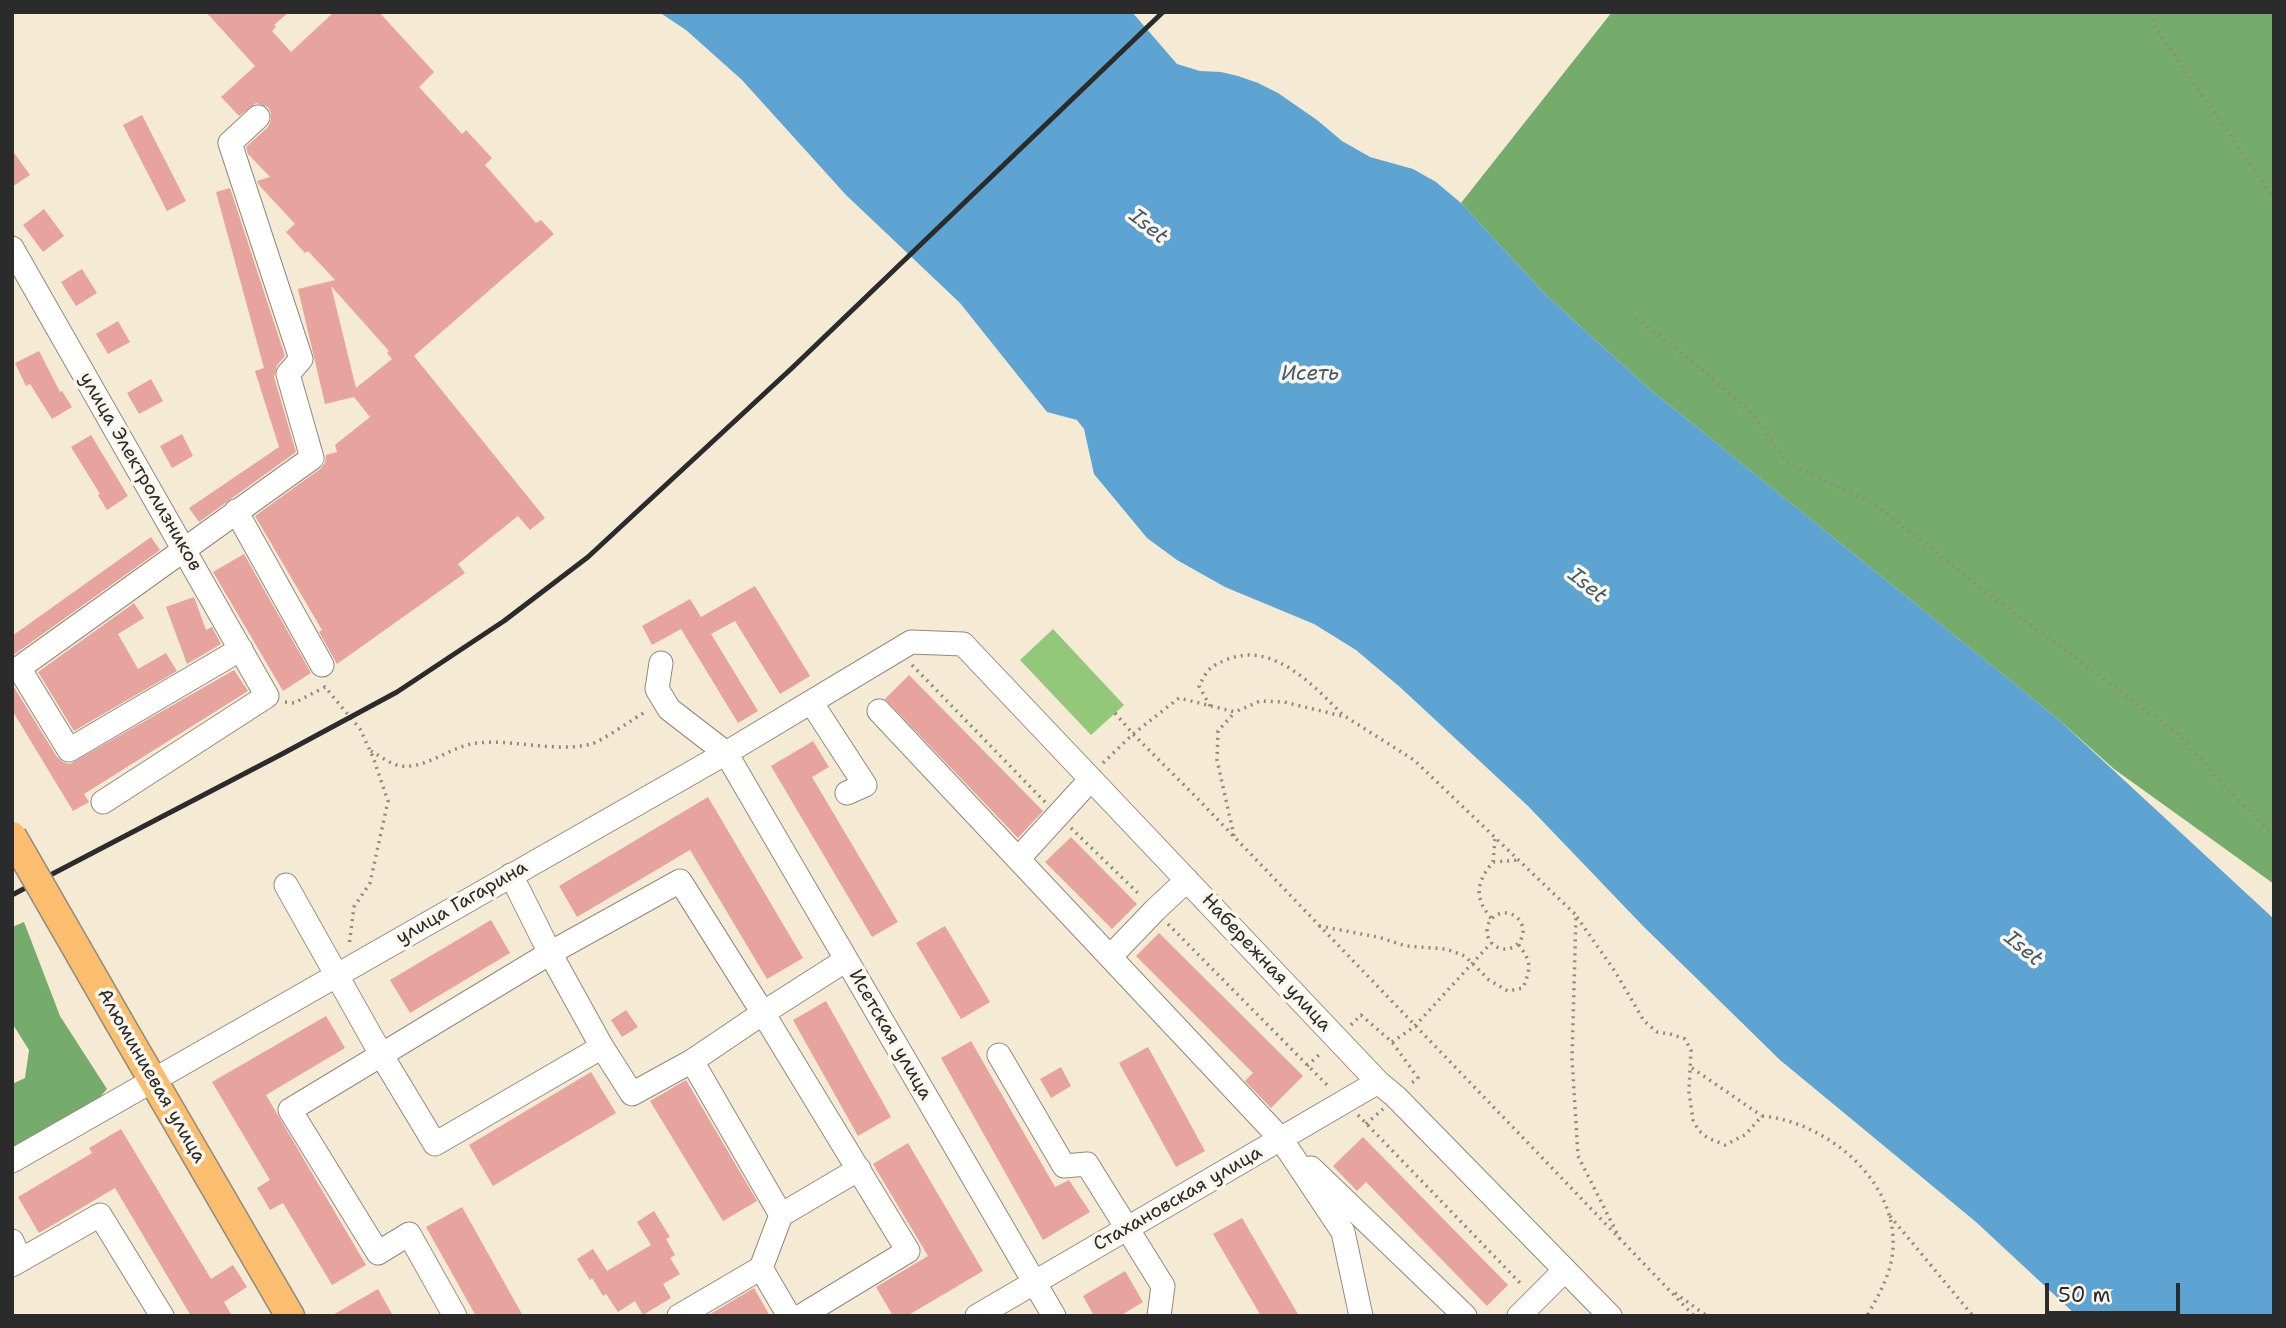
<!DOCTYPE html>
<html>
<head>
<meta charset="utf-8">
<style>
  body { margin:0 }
  #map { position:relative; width:2286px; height:1328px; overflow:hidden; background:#f5ead3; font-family:"Shantell Sans",sans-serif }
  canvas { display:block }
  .frame { position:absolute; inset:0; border:14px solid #2b2b2b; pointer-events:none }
  .scale { position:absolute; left:2045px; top:1283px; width:135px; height:32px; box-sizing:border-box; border:4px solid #2b2b2b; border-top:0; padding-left:9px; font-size:21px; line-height:24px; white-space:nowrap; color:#2b2b2b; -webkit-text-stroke:5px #fbf7ec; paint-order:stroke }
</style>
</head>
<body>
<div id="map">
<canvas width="2286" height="1328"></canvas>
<div class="frame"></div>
<div class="scale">50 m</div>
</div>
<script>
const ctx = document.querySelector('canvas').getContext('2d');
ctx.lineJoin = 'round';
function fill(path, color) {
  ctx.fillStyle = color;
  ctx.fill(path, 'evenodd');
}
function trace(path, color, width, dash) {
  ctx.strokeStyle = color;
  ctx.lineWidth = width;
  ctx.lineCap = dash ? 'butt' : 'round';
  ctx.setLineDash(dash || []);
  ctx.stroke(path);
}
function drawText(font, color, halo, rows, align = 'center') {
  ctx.font = font + ' "Shantell Sans",sans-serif';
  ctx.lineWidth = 7;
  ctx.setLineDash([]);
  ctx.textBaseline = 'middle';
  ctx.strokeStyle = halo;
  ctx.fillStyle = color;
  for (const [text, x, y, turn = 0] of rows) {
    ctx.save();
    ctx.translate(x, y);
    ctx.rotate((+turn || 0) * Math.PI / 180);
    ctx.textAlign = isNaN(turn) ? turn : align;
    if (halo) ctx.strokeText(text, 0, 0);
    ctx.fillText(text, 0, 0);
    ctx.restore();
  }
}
fill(new Path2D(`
  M1053,629l71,76 -33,30 -71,-75z`), '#93c87b');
fill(new Path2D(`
  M1612,12h662v872l-160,-115 -56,-50 -411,-332 -102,-93 -84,-91z
  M24,922l36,94 47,73 -14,16 -81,42v-63l13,-6 4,-28 -17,-27v-96z`), '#76ac6b');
fill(new Path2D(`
  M659,12h473l45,52 23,7 21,1 17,4 20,7 20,10 39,27 25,21 28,16 43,12 23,13 25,21 84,91 102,93 411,332 216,200v397h-194l-5,-2 -99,-92 -196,-162 -137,-134 -115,-120 -127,-118 -45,-38 -42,-26 -89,-37 -48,-27 -30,-22 -53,-64 -10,-45 -7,-9 -30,-8 -87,-109 -114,-108 -104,-115 -56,-50z`), '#5da4d3');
fill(new Path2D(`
  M206,12h83l-15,13 2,2 -4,4 19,21 43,-40h45l55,60 -15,15 43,47 4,-4 26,28 -7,7 51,58 5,-3 13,14 -140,122 131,162 -15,12 -12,-14 -60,48 7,9 -128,91 -18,-32 3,-2 -67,-114 65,-47 5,-6 1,-8 11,-3 -2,-7 35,-28 -16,-20 -29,7 -27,-115 37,-9 -27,-29 -3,2 -19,-21 9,-8 -36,-39 -2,-4 13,-4 -22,-23 -2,-7 22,-20 3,-7v-7l-3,-6 -12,-4 -17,13 -18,-19 34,-31zM331,286l58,65 -2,2 5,6 -36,29z
  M142,115l44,86 -19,10 -44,-86z
  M12,150l18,25 -18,12z
  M230,188l55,168 -8,9 -3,12 22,75 -97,70 -10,-14 90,-61 -24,-76 9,-3 -48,-176z
  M44,209l20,27 -21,16 -20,-27z
  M82,269l15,24 -21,13 -15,-24z
  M118,321l12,21 -22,12 -12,-20z
  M39,351l21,41 2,-1 10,16 -20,12 -22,-35 -4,2 -11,-23z
  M151,379l12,22 -24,13 -12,-21z
  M182,434l11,22 -21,12 -12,-22z
  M91,435l37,61 -21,14 -9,-15 2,-1 -29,-47z
  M151,537l9,13 -148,106v-20z
  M244,554l67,119 -28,18 -70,-119z
  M755,586l55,90 -30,18 -45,-73 -24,13 47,77 -20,12 -57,-94 -29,16 -10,-19 48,-27 11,18z
  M194,597l12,33 6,-3 9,17 -34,20 -21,-57z
  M134,603l10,15 -26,16 20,35 28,-16 11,18 -103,60 -36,-59z
  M234,670l14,21 -164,103 5,8 -16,9 -61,-101v-26l45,73 6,5 7,2z
  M909,675l134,136 -25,27 -133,-139z
  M813,741l16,26 -17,10 86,145 -26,15 -101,-171z
  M708,797l95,161 -36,21 -77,-129 -113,67 -18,-31z
  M1071,837l66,67 -25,25 -67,-67z
  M491,920l19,33 -100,60 -20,-33z
  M945,926l45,76 -29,17 -45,-76z
  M1159,933l144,143 -32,32 -26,-27 8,-8 -117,-117z
  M826,1001l65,116 -33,19 -65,-116z
  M626,1010l12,17 -16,10 -11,-17z
  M326,1016l19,32 -79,47 100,170 -34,20 -49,-82 -13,7 -13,-22 13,-8 -58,-98z
  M971,1041l84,146 14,-7 21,32 -47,28 -102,-182z
  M1148,1047l57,104 -29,16 -57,-104z
  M1061,1067l10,19 -20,12 -11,-19z
  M591,1072l25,41 -123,73 -24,-41z
  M686,1080l71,121 -34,20 -73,-120z
  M121,1129l90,150 22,-14 14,22 -23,15 8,14h-41l-76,-128 -76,45 -21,-36 74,-44 -3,-5z
  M1363,1137l145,148 -21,21 -121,-124 -9,9 -24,-25z
  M908,1143l75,128 -76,45h-14l-17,-29 52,-31 -55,-92z
  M462,1207l61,109h-47l-50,-89z
  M654,1211l16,26 -4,2 9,16 -5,3 10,16 -17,10 8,14 -28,17 -8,-14 -17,11 -12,-18 -3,2 -11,-18 -2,2 -13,-21 16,-10 14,22 44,-26 -14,-23z
  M1242,1218l57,98h-38l-48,-82z
  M1125,1271l18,31 -23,14h-26l-11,-20z
  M754,1288l16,28h-63z
  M378,1289l15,27h-62z`), '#e7a49e');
const minor = new Path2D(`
  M12,248l255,448 -164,106
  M236,511l86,154
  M241,649l-172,101 -50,-82 293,-210 -24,-84 13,-15 -71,-216 28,-26
  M661,663l-4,26 12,20 57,44 328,563
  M811,702l54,83 -18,8
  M879,711l402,428 62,93 18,84
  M1018,859l73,-80
  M511,875l39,78 52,94
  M286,885l96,171 53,88 167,-97 30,47 60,-33 71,-48 -83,-132 -130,72 -260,157 88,143 31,-19 46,82
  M1110,957l45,-47 32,-30
  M999,1055l65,111 23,-2 76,122 -4,30
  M692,1061l89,154 78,-46
  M12,1161l714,-408 185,-111 52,2 415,438 18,15 214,219
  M1311,1168l154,148
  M12,1241l8,19
  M12,1265l88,-50 62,101
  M761,1268l20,-53
  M679,1316l82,-48 28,48
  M801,1316l107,-65 -145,-238 83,-53
  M977,1316l401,-234
  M1519,1316l46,-46`);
const major = new Path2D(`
  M119,1022l171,294`);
trace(minor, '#908a7f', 25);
trace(major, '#908a7f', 31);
trace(new Path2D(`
  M2150,12l5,15 119,171
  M1636,318l64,50 53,47 34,47 92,45 107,85 192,142 40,45 56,57
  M912,665l134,138
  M285,702l9,1 31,-16 35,42 13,28 15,44 -18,82 -16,24 -5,39
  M1210,706l-11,-20c9,-17 10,-19 27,-26 46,-20 87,25 117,55
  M1115,713l18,21 63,63 498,519
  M371,751c9,5 19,13 29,15 28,3 50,-20 77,-23 37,-4 79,10 114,1 10,-2 43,-26 56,-33
  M1103,763l30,-29 46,-36 56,14 25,-11 24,1 62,15 68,43 162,155 -4,143 6,98 43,85
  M1071,828l70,68
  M1234,836l-17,-76 1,-29 17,-19
  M1493,862l2,-23
  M1487 931a18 18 0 1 1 36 0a18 18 0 1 1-36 0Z
  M1577,917l39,56 28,48 13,11 13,2 15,5 6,11 -2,42 4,28 6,11 9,7 17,7 20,-10 17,-19c69,6 148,74 128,151 -5,17 -14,33 -23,49
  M1491,918c-17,-20 -15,-36 2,-56l26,-2
  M1168,924l162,164
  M1319,926l59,11 28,9 40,3 19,7 24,24 19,11 15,-3c8,-21 9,-26 -5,-44
  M1351,1025l10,-10 31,27 26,36 -9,7
  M1392,1042l22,-15 77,-84
  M1307,1066l15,-14
  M1692,1068l70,48
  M1358,1115l165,171
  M1366,1124l17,-15
  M1890,1216l83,100
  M1675,1293l32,23`), '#908a7f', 3.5, [2, 5]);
trace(minor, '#fff', 23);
trace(major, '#fbbe6e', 28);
trace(new Path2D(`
  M12,895l270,-141 115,-62 107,-71 84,-64 204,-189 371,-356`), '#2b2b2b', 5);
const majorBridge = new Path2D(`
  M12,836l107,186`);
trace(majorBridge, '#908a7f', 31, []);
trace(majorBridge, '#fbbe6e', 28);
drawText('19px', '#2b2b2b', '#fbf7ec', [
  ["улица Электролизников",140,472,60],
  ["улица Гагарина",462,903,-30],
  ["Набережная улица",1266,963,47],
  ["Исетская улица",890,1035,60],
  ["Алюминиевая улица",151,1076,60],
  ["Стахановская улица",1178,1199,-30]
]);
drawText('italic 21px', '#3f5b6e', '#fbf7ec', [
  ["Iset",1148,227,39],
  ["Исеть",1310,375],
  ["Iset",1587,586,39],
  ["Iset",2023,949,40]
]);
</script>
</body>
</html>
